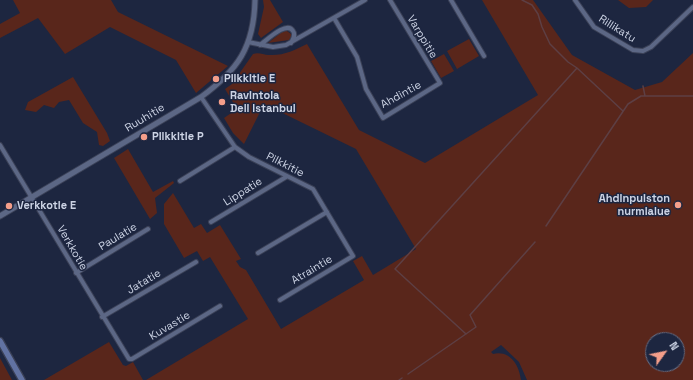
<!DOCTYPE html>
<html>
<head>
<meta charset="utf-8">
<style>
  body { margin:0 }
  #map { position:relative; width:693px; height:380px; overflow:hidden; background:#1d2640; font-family:"Space Grotesk",sans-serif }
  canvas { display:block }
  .north { position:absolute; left:645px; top:332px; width:40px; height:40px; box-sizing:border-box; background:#1d2640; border:1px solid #636b82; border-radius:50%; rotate:57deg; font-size:11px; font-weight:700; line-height:16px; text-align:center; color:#ccd3e4 }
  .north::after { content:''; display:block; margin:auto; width:14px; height:18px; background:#f49e8a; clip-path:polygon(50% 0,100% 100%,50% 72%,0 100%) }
</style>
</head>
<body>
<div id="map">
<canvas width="693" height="380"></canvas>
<div class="north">N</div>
</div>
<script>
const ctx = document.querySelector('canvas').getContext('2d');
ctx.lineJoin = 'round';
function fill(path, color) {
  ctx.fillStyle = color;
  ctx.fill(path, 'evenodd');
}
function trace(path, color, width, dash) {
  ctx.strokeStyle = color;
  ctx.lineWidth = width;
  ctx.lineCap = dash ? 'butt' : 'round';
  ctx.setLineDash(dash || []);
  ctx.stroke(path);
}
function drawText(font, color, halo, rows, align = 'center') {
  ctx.font = font + ' "Space Grotesk",sans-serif';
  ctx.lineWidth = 3;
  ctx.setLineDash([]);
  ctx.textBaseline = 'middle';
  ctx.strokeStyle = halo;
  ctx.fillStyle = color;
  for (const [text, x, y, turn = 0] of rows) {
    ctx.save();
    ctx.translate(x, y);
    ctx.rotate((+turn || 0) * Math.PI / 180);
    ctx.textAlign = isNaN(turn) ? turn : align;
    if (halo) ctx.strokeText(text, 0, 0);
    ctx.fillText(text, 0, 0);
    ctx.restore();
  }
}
fill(new Path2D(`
  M13,0h98l7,12 110,54 -32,27 -20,-33 -66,-33 -45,27 -27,-36 -38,20v-14l20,-11z
  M263,0h7l13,22 -22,16 -3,-4 6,-27z
  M482,0h51l39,55 63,35 27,-8 31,-29v327h-166l-8,-18 -18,-17 -10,7 2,2c17,-4 26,11 28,26h-375l102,-61 -38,-62 -7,4 -6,-10 -13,7 -20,-34v-20l9,-11 21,35 7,-4 6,9 13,-8 21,34 -5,2 4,6 6,3 35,59 83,-49 -11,-19 9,-5 11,19 43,-26 -60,-100 -92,-45 -20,40 -11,-11 -9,-15 13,-9 -12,-20 7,-5 21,-30c6,-2 10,1 16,1 14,1 26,-5 38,-11l52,86 66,33 113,-68zM653,340h24v24h-24z
  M618,0h35l-7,7 -17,1z
  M283,31h4l4,3v3l-2,3 -21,3z
  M469,39l10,17 -22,13 -10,-18z
  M444,54l10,17 -13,7 -10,-17z
  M73,77l34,56 3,8 -7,5 -4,-1 -2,-13 -14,-9 -14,-23 -10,2 -5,6 -10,-3 -8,7 -11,-2 3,-8z
  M128,149l25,43 20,-11 1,2 -19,15 2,15 -7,6 -36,-61z
  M109,342l14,23 3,1 7,-4 10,18h-99z
  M0,358l12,22h-12z`), '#59261b');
trace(new Path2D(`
  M522,0l10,5 6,9 4,13 8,17 18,18 9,6 46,43
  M643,86l2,10
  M546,226l82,-122 13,-8h52
  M466,334l-71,-65 182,-201
  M408,374l68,-47 -6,-12 65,-73
  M399,380l3,-2`), '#5d3f44', 1.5);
const minor = new Path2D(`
  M451,0l33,56
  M575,0l19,27 39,23 10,1 8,-4 42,-40
  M334,18l23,39 9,32 17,29 57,-35 -50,-83
  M248,42l25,5 13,-2 79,-45
  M260,45c6,-4 27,-25 33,-14 3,4 0,8 -2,12
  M201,97l34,50 14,10 64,32 40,67 -73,44
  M0,145l129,214h3l88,-53
  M180,181l55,-34
  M211,222l75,-45
  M258,253l69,-41
  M76,273l72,-44
  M102,317l94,-55`);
const tertiary = new Path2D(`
  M0,216l201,-119c37,-27 53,-50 54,-97`);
const secondary = new Path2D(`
  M0,341l22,39`);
trace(minor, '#3b4157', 6);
trace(tertiary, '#3b4157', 7);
trace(secondary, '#3b4157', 8);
trace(minor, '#5c6785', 4);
trace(tertiary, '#5c6785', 5);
trace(secondary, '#6172a2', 5.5);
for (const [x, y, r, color] of [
  [216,79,4,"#f49e8a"],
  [222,102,4,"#f49e8a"],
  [144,137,4,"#f49e8a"],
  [678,205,4,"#f49e8a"],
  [9,206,4,"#f49e8a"]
]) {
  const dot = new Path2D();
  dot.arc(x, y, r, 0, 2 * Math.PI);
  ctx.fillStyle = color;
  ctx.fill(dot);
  trace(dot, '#1d2640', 1.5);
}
drawText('11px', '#ccd3e4', '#1d2640', [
  ["Rillikatu",617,29,32],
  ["Varppitie",422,37,59],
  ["Ahdintie",401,95,-29],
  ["Ruuhitie",145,118,-31],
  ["Pilkkitie",285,165,27],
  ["Lippatie",243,192,-32],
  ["Paulatie",118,237,-31],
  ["Verkkotie",72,248,60],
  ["Atraintie",312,270,-31],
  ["Jatatie",144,282,-31],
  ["Kuvastie",170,326,-31]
]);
drawText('bold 11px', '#ccd3e4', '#1d2640', [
  ["Pilkkitie E",224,79],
  ["Ravintola",230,96],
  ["Deli Istanbul",230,109],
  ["Pilkkitie P",152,137],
  ["Ahdinpuiston",670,199,"right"],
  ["nurmialue",670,212,"right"],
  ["Verkkotie E",17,206]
], 'left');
</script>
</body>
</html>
